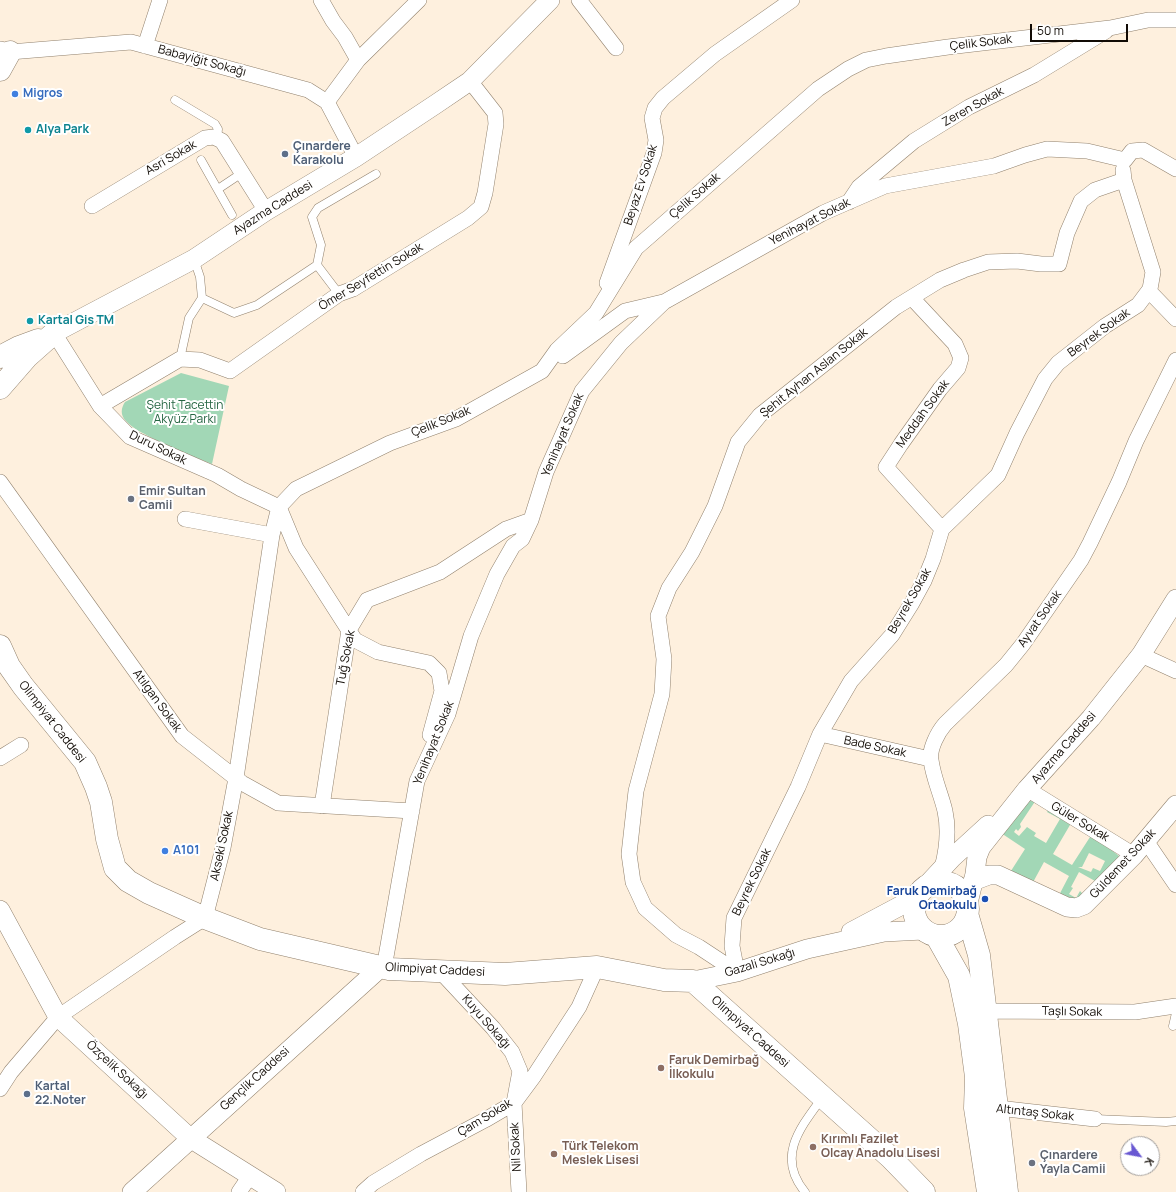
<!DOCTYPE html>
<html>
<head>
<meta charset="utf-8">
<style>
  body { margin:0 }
  #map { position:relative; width:1176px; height:1192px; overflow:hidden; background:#fef0de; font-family:Manrope,sans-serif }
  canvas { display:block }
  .north { position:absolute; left:1120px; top:1136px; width:40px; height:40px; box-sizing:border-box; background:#fff; border:1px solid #a09d9b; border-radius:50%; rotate:122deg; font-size:11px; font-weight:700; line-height:16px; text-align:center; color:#110b05 }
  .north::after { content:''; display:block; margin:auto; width:14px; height:18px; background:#6958d2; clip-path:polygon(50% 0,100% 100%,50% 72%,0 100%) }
  .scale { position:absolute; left:1030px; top:24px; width:98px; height:18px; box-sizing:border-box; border:2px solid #110b05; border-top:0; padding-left:5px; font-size:12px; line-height:14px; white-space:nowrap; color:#110b05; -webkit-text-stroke:3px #fff; paint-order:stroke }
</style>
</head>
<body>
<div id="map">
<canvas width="1176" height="1192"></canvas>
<div class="north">K</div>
<div class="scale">50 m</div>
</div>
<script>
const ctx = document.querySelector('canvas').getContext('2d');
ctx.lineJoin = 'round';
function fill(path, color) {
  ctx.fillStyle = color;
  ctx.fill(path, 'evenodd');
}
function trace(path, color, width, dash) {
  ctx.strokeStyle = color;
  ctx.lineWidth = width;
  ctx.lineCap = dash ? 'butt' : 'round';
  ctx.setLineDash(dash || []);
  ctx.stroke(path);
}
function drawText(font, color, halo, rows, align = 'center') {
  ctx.font = font + ' Manrope,sans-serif';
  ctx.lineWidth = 4;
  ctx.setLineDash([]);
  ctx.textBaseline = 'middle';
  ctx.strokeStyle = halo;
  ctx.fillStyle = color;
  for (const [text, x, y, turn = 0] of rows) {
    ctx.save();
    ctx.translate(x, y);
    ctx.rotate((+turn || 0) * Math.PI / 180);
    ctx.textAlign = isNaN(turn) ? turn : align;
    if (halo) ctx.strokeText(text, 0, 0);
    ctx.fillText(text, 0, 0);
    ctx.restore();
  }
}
fill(new Path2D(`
  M181,373l48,13 -17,78c-21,-8 -40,-16 -60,-26 -9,-5 -19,-9 -26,-17 -6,-6 -5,-13 -1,-19z
  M1024,798l12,2 -16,24 1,3 -3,4 -2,-2 -2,3 5,4 8,-9 9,6 -2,3 12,7 14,-24 -13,-7 2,-4 21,15v2l-17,29 19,11 18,-28 4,-1 25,20 2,3 -26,22 -16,-9 -8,15 2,1 -4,6 7,4 4,-7 3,3 -3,8 -23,-3 12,-23 -25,-14 -13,24 -22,-12 16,-25 -27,-18zM1089,853l16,8 -5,10 -7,-3 -2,4 -13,-5h4z`), '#a2d7b6');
const service = new Path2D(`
  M175,100l40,24 3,5 -1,10
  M201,160l31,55
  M218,189l24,-16
  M317,265l4,-20 -9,-28 6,-9 58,-34
  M202,298l32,15 23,-8 60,-40 22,29
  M180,359l9,-41 13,-20 -2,-21 -6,-18
  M1173,1026l3,-13
  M1095,1119l71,3 10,-1
  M805,1192c-29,-35 -5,-64 17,-94`);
const minor = new Path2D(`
  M321,0l12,21 12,16 13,23
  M579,0l37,48
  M145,46l15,-46
  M1,49l9,3 121,-10 177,48 19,12 29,55
  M327,102l31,-42 61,-60
  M1125,160l7,-9 11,-1 33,19
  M849,202l10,-15 55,-46 55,-34 65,-32 72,-44
  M92,206l113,-68 9,-1 8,4 44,70
  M607,283l47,-130 2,-13 -4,-22 3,-10 8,-10 52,-44 77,-54
  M1149,291l27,28
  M912,298l43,46 6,14 -3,10 -18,21 -39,55 -15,23 56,62
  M54,333l46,73 30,31 87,38 24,14 38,18
  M563,356l62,-45 38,-9
  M100,406l80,-47 20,1 30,11 109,-77 14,-5 115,-71 13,-11 4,-14 11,-69 -1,-11 -25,-32
  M0,482l182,254 60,47 36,20 134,8
  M279,507l17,41 59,92 23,12 51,11 10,10 3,18 -12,44
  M185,519l87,16
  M1141,655l35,16
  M820,734l110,25
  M0,758l21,-13
  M1027,789l107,66
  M322,806l27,-176 18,-30 73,-28 66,-43 25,-9
  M1146,841l30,44
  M942,868c5,-19 7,-38 3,-57 -4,-17 -12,-34 -14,-51 -2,-11 7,-28 14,-36l61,-59 17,-21 58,-84 9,-17 29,-61 17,-41 40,-81
  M384,968l33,-187 31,-67 23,-78 26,-62 16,-28 9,-7 9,-19 15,-48 36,-81 39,-48 43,-41 159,-89 62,-27 109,-20 31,-11 22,-6 40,2 38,9
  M440,971l53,57 19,24 8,19 -6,32 5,89
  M737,972l-38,-25 -23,-12 -31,-27 -12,-26 -4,-28 7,-63 26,-97 2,-35 -6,-43 11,-28 23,-36 23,-46 23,-64 22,-27 136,-108 44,-27 24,-10 24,-8 29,-1 24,3h18l8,-31 14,-32 14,-11 29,-10
  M737,972l-5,-26 2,-28 64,-131 22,-53 31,-53 41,-46 20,-32 12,-22 9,-22 9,-30 56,-54 19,-42 28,-54 13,-16 47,-37 33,-21 12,-16 3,-17 -29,-92 -1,-10
  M978,1012l7,-1 150,1 41,-6
  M0,1089l11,-17 47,-55 117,-80 30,-19 18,-70 13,-70 36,-243 7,-28 17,-18 94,-46 66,-24 86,-48 15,-21 39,-37 40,-65 182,-159 30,-20 18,-9 20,-4 62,-9 162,-19 38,-8h28
  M988,1108h10l97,11
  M239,1192l11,-16
  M363,1192l10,-9 48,-29 64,-34 29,-17 20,-27 45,-69 18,-40`);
const tertiary = new Path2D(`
  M54,333l140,-74 72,-48 90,-54 80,-53 34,-23 80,-81
  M973,881l16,-6h9l69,32 9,1 8,-3 50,-50 42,-50
  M925,887l27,-29 36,-33
  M968,903l7,-29 2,-17 4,-10 46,-58 64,-71 50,-63 35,-56
  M0,910l58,107 132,121 86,54
  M851,932l66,-35
  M693,981l44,-9 70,-23 77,-17 39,-2
  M132,1192l248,-224`);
const secondary = new Path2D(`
  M0,646l9,20 14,20 62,76 11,25 5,15 6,37 8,29 13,13 21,12 56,25 55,21 129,30 116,5 92,-7 67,13 29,1 198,177 33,34
  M914 909a27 27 0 1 1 54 0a27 27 0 1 1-54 0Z
  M968,917l11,38 28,237
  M937,937l22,39 10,48 7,53 -1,31 13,84`);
const primary = new Path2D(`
  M0,70l10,-18
  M0,357l19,-10 19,-7
  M0,388l27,-31 27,-24`);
trace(service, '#91816d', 9);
trace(minor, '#91816d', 16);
trace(tertiary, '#91816d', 20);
trace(secondary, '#91816d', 23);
trace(primary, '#91816d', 23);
trace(service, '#fff', 8);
trace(minor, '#fff', 15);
trace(tertiary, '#fff', 19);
trace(secondary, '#fff', 22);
trace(primary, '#fff', 22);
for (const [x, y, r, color] of [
  [15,94,4,"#3f7fe0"],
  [28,130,4,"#0f9aa8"],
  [285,154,4,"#5c6f8a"],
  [30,321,4,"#0f9aa8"],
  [131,499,4,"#6b7280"],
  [165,851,4,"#3f7fe0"],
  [985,899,4,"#1a4fb4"],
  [661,1068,4,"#8d6e63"],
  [27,1094,4,"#5c6f8a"],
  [813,1147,4,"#8d6e63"],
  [554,1154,4,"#8d6e63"],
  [1032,1163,4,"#6b7280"]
]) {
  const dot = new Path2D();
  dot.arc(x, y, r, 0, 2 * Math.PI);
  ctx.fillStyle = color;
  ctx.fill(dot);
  trace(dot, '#fff', 1.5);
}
drawText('12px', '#110b05', '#fff', [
  ["Çelik Sokak",981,43,-7],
  ["Babayiğit Sokağı",202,61,15],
  ["Zeren Sokak",973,107,-29],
  ["Asri Sokak",171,158,-30],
  ["Beyaz Ev Sokak",641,185,-72],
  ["Çelik Sokak",695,196,-41],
  ["Ayazma Caddesi",273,208,-32],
  ["Yenihayat Sokak",810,222,-27],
  ["Ömer Seyfettin Sokak",371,277,-31],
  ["Beyrek Sokak",1099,333,-36],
  ["Şehit Ayhan Aslan Sokak",814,373,-39],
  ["Meddah Sokak",923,414,-54],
  ["Çelik Sokak",441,422,-22],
  ["Yenihayat Sokak",563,435,-67],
  ["Duru Sokak",158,448,26],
  ["Beyrek Sokak",910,601,-60],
  ["Ayvat Sokak",1040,619,-55],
  ["Tuğ Sokak",346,658,-79],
  ["Atılgan Sokak",157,701,54],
  ["Olimpiyat Caddesi",52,722,52],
  ["Yenihayat Sokak",434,743,-68],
  ["Bade Sokak",875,747,12],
  ["Ayazma Caddesi",1064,748,-49],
  ["Güler Sokak",1080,822,31],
  ["Akseki Sokak",222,846,-78],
  ["Güldemet Sokak",1123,864,-47],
  ["Beyrek Sokak",752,882,-64],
  ["Gazali Sokağı",760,963,-17],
  ["Olimpiyat Caddesi",435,970,3],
  ["Taşlı Sokak",1072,1012,1],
  ["Kuyu Sokağı",486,1022,49],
  ["Olimpiyat Caddesi",750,1032,42],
  ["Özçelik Sokağı",117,1070,43],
  ["Gençlik Caddesi",255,1079,-42],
  ["Altıntaş Sokak",1035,1113,6],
  ["Çam Sokak",485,1118,-31],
  ["Nil Sokak",516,1147,-93]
]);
drawText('bold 12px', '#366cbe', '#fff', [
  ["Migros",23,94],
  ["A101",173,851]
], 'left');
drawText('bold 12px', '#0d838f', '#fff', [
  ["Alya Park",36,130],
  ["Kartal Gis TM",38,321]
], 'left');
drawText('bold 12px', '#4e5e75', '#fff', [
  ["Çınardere",293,147],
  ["Karakolu",293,161],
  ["Kartal",35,1087],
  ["22.Noter",35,1101]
], 'left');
drawText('12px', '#266643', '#fff', [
  ["Şehit Tacettin",185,406],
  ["Akyüz Parkı",185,420]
]);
drawText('bold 12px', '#5b616d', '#fff', [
  ["Emir Sultan",139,492],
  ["Camii",139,506],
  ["Çınardere",1040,1156],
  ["Yayla Camii",1040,1170]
], 'left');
drawText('bold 12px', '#164399', '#fff', [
  ["Faruk Demirbağ",977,892],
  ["Ortaokulu",977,906]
], 'right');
drawText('bold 12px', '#785e54', '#fff', [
  ["Faruk Demirbağ",669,1061],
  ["İlkokulu",669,1075],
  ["Kırımlı Fazilet",821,1140],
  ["Olcay Anadolu Lisesi",821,1154],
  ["Türk Telekom",562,1147],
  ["Meslek Lisesi",562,1161]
], 'left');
</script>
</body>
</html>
